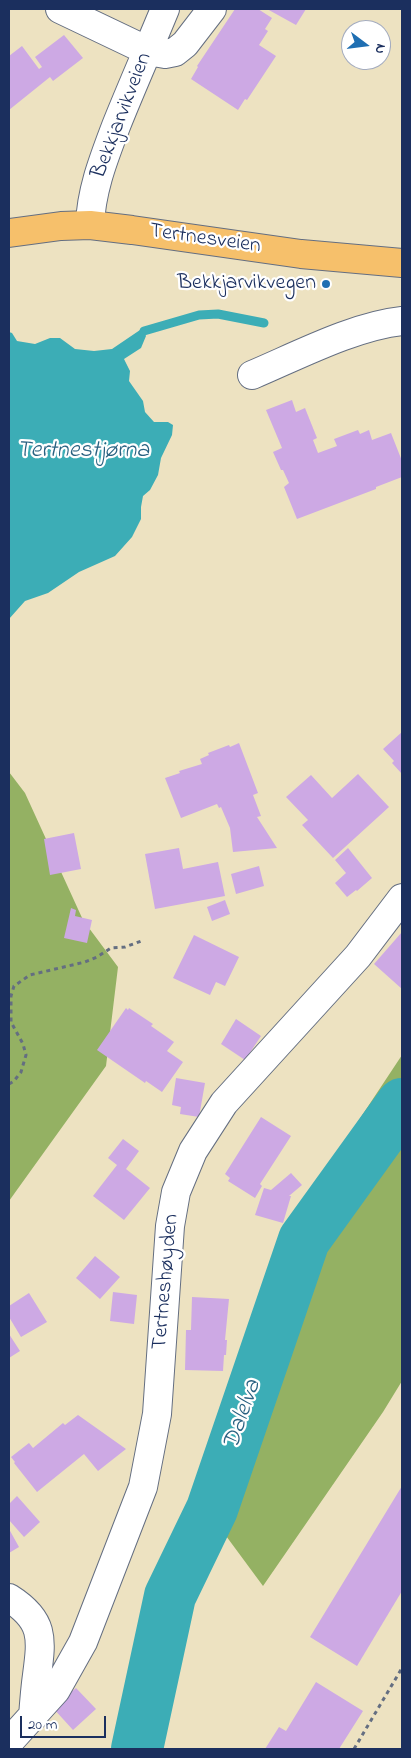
<!DOCTYPE html>
<html>
<head>
<meta charset="utf-8">
<style>
  body { margin:0 }
  #map { position:relative; width:411px; height:1758px; overflow:hidden; background:#ede2c1; font-family:"Indie Flower",sans-serif }
  canvas { display:block }
  .frame { position:absolute; inset:0; border:10px solid #1b2f5e; pointer-events:none }
  .north { position:absolute; left:341px; top:20px; width:50px; height:50px; box-sizing:border-box; background:#fff; border:1px solid #a4acbf; border-radius:50%; rotate:105deg; font-size:14px; font-weight:700; line-height:20px; text-align:center; color:#1b2f5e }
  .north::after { content:''; display:block; margin:auto; width:18px; height:22px; background:#1f6fb2; clip-path:polygon(50% 0,100% 100%,50% 72%,0 100%) }
  .scale { position:absolute; left:20px; top:1716px; width:86px; height:22px; box-sizing:border-box; border:2px solid #1b2f5e; border-top:0; padding-left:6px; font-size:15px; line-height:18px; white-space:nowrap; color:#1b2f5e; -webkit-text-stroke:4px #fff; paint-order:stroke }
</style>
</head>
<body>
<div id="map">
<canvas width="411" height="1758"></canvas>
<div class="frame"></div>
<div class="north">N</div>
<div class="scale">20 m</div>
</div>
<script>
const ctx = document.querySelector('canvas').getContext('2d');
ctx.lineJoin = 'round';
function fill(path, color) {
  ctx.fillStyle = color;
  ctx.fill(path, 'evenodd');
}
function trace(path, color, width, dash) {
  ctx.strokeStyle = color;
  ctx.lineWidth = width;
  ctx.lineCap = dash ? 'butt' : 'round';
  ctx.setLineDash(dash || []);
  ctx.stroke(path);
}
function drawText(font, color, halo, rows, align = 'center') {
  ctx.font = font + ' "Indie Flower",sans-serif';
  ctx.lineWidth = 4.5;
  ctx.setLineDash([]);
  ctx.textBaseline = 'middle';
  ctx.strokeStyle = halo;
  ctx.fillStyle = color;
  for (const [text, x, y, turn = 0] of rows) {
    ctx.save();
    ctx.translate(x, y);
    ctx.rotate((+turn || 0) * Math.PI / 180);
    ctx.textAlign = isNaN(turn) ? turn : align;
    if (halo) ctx.strokeText(text, 0, 0);
    ctx.fillText(text, 0, 0);
    ctx.restore();
  }
}
fill(new Path2D(`
  M9,772l16,21 58,127 35,47 -12,99 -97,135z
  M402,1055v326l-19,31 -120,174 -62,-84 45,-154 70,-163z`), '#94b163');
fill(new Path2D(`
  M140,330l4,1 2,5 -5,12 -17,11 6,12 -1,10 14,20 2,11 9,10h14l5,3 -1,10 -11,23 -3,17 -8,15 -7,6 -2,11v12l-9,18 -17,19 -36,16 -31,21 -23,8 -16,18v-287l3,1 5,8 18,3 15,-6h10l15,11 19,2 18,-2z`), '#3cadb6');
trace(new Path2D(`
  M144,331l55,-16 19,-1 46,9`), '#3cadb6', 9);
trace(new Path2D(`
  M137,1749l33,-153 42,-87 92,-269 98,-136`), '#3cadb6', 52);
fill(new Path2D(`
  M235,9h23l14,9 -7,11 3,2 -9,14 17,11 -29,44 -2,-1 -7,11 -47,-31 7,-12 -1,-1z
  M267,9h39l-10,16z
  M64,35l19,23 -30,23 -3,-4 -41,33v-54l13,-10 17,23 3,-2 -7,-10z
  M292,400l4,12 9,-4 12,30 -4,2 5,13 19,-7 -3,-7 24,-9 2,4 9,-4 3,10 19,-7 11,28v16l-26,10v2l-79,30 -13,-32 5,-4 -6,-13h-2l-8,-18 9,-4 -16,-38z
  M402,732v42l-10,-11 2,-2 -11,-12z
  M239,743l19,50 -5,2 8,21 -4,1 20,31 -44,4 -3,-24 -9,-21 -2,1 -2,-4 -36,14 -16,-40 15,-5 -1,-2 23,-7 -2,-5 9,-4 -1,-2 21,-8 1,2z
  M358,774l31,33 -56,51 -31,-33 6,-5 -22,-23 25,-22 21,23z
  M74,833l7,36 -31,6 -6,-36z
  M179,848l4,21 35,-7 7,34 -70,13 -10,-55z
  M348,848l24,30 -15,13 -1,-1 -9,7 -12,-14 11,-10 -11,-13z
  M259,866l5,20 -28,8 -5,-20z
  M225,900l5,14 -18,7 -5,-14z
  M71,908l5,2 -1,6 17,4 -5,23 -23,-5z
  M402,932v57l-28,-25z
  M194,935l45,22 -14,29 -9,-4 -6,13 -37,-17z
  M126,1008l2,2 1,-2 24,16 -2,2 23,16 -7,9 16,11 -21,30 -16,-11 -1,2 -48,-33z
  M236,1019l25,17 -16,24 -24,-16z
  M176,1078l29,5 -6,34 -19,-3 1,-7 -9,-2z
  M261,1117l30,19 -31,48 2,2 -7,12 -27,-17 2,-3 -5,-4z
  M123,1139l16,12 -13,18 24,19 -26,32 -31,-24 24,-31 -9,-7z
  M291,1173l11,12 -13,11h2l-8,27 -28,-8 9,-27 7,2z
  M95,1256l25,21 -20,22 -24,-21z
  M113,1292l24,3 -3,29 -24,-3z
  M29,1293l18,29 -26,15 -12,-20v-11z
  M192,1297l37,2 -4,41h2l-1,15h-2l-1,16 -38,-1 1,-40h5z
  M9,1334l11,17 -11,7z
  M78,1415l48,34 -28,22 -14,-17 -47,38 -23,-29 1,-1 -4,-5 18,-14 4,5 30,-25 2,2z
  M402,1486v105l-45,75 -47,-29z
  M17,1496l23,26 -16,15 -15,-17v-16z
  M9,1529l10,18 -10,6z
  M316,1682l47,29 -24,38h-74l14,-22 7,4z
  M76,1688l20,21 -23,21 -20,-22z`), '#cda9e4');
const minor = new Path2D(`
  M60,9l88,42 17,3 10,-2 10,-8 27,-35
  M90,225c1,-35 14,-67 26,-99 16,-40 33,-78 49,-117
  M252,375c45,-19 102,-49 150,-54
  M9,1598c35,22 33,40 28,77 -2,14 -3,28 -4,42
  M9,1742l47,-52 27,-48 60,-155 14,-73 13,-188 6,-34 17,-41 31,-48 134,-147 44,-58`);
const major = new Path2D(`
  M9,233l52,-7 29,-1 42,5 169,24 101,9`);
trace(minor, '#646e81', 30);
trace(major, '#646e81', 30);
trace(new Path2D(`
  M9,1084l5,-3 7,-9 5,-17 -3,-11 -12,-22v-26l3,-10 16,-11 55,-13 12,-5 14,-9 14,-1 19,-7
  M354,1749l48,-81`), '#646e81', 3, [4, 4]);
trace(minor, '#fff', 28);
trace(major, '#f6c06b', 28);
for (const [x, y, r, color] of [
  [326,284,5,"#1f6fb2"]
]) {
  const dot = new Path2D();
  dot.arc(x, y, r, 0, 2 * Math.PI);
  ctx.fillStyle = color;
  ctx.fill(dot);
  trace(dot, '#fff', 2);
}
drawText('22px', '#1b2f5e', '#fff', [
  ["Bekkjarvikveien",123,116,-69],
  ["Tertnesveien",205,240,8],
  ["Tertneshøyden",167,1282,-85]
]);
drawText('22px', '#1b2f5e', '#fff', [
  ["Bekkjarvikvegen",316,284]
], 'right');
drawText('italic 24px', '#286181', '#fff', [
  ["Tertnestjørna",83,452],
  ["Dalelva",244,1415,-71]
]);
</script>
</body>
</html>
